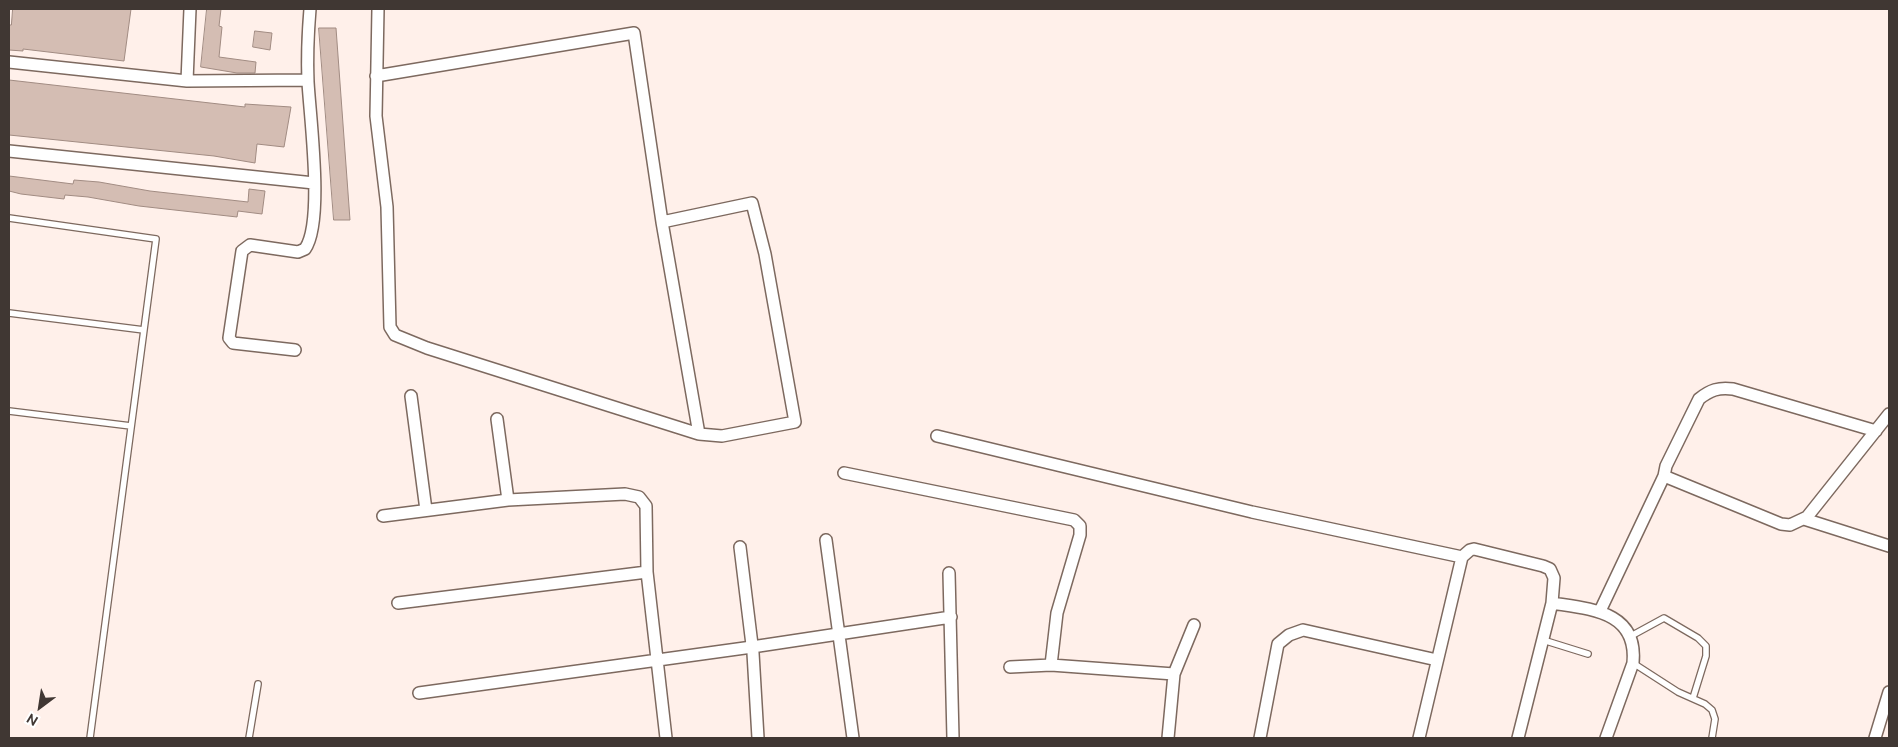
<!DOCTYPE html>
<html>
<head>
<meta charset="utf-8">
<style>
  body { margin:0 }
  #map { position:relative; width:1898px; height:747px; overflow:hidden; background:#fff0ea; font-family:Ubuntu,sans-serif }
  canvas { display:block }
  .frame { position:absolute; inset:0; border:10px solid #403733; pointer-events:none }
  .north { position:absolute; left:15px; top:682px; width:50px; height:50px; -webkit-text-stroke:4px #fff; paint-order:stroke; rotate:211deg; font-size:14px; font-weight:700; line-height:20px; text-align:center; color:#403733 }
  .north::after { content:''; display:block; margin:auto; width:18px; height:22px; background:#403733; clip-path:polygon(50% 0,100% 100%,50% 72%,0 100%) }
</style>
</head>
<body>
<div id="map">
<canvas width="1898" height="747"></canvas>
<div class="frame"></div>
<div class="north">N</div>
</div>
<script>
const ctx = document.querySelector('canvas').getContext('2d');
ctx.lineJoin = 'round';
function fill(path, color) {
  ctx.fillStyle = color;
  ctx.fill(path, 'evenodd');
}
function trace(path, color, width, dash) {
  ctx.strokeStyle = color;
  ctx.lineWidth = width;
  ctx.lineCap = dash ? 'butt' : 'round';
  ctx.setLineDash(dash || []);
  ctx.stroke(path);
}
const building = new Path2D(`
  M13,9h118l-7,52 -101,-12v2l-14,-1v-25h2z
  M207,9h14l-2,17 3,1 -3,30 37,5 -1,11h-18l-36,-6z
  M319,28h17l14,192h-16z
  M255,31l17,2 -2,17 -17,-3z
  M9,80l236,27v-3l46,3 -7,40 -27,-3 -2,19 -41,-7 -205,-21z
  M9,176l64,8 1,-4 25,2 51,9 98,11 1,-13 16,2 -3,23 -24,-3 -1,6 -98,-11 -51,-9 -23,-2 -1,4 -43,-5 -12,-3z`);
fill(building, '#d4bdb3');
trace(building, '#a18b82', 1);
const lane = new Path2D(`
  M9,218l147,21 -66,499
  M9,313l135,17
  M9,411l122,15
  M1631,636l33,-18 34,20 8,8v10l-13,42
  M1543,640l45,14
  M1633,663l45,29 27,12 7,6 3,9 -3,19
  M249,738l9,-54`);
const street = new Path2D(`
  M9,62l178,19 121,-1
  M376,76l258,-43 28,189 90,-19 13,51 30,168 -73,14 -23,-2 -272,-86 -32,-13 -5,-8 -3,-120 -11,-91 2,-107
  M187,81l3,-72
  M9,151l305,32
  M662,222l37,212
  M295,350l-62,-7 -4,-5 13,-87 8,-6 48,7 7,-3c19,-27 5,-131 3,-167 -1,-24 0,-49 2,-73
  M411,396l15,114
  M497,419l11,81
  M937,436l315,76 210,45
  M844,473l230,47 6,6v9l-23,78 -6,52
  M1664,476l2,-10 33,-67c11,-9 20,-12 34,-10l143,42
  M383,516l125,-16 117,-6 14,3 7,9 1,66 19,166
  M1804,519l85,27
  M826,540l27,198
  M740,547l13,106 5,85
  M949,573l4,165
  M398,603l249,-31
  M1552,603c38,6 86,8 81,60l-27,75
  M1600,611l64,-135 117,48 9,1 17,-8 82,-103
  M1010,667l41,-2 123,9
  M419,693l333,-46 199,-30
  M1168,738l6,-64 20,-49
  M1260,738l18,-94 11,-9 14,-5 134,30
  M1419,738l43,-181 8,-7 4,-1 69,17 7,3 4,9 -2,25 -34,135
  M1875,738l14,-46`);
trace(lane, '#7d695f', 8);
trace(street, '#7d695f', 14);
trace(lane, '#fff', 5.5);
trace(street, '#fff', 11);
</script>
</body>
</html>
